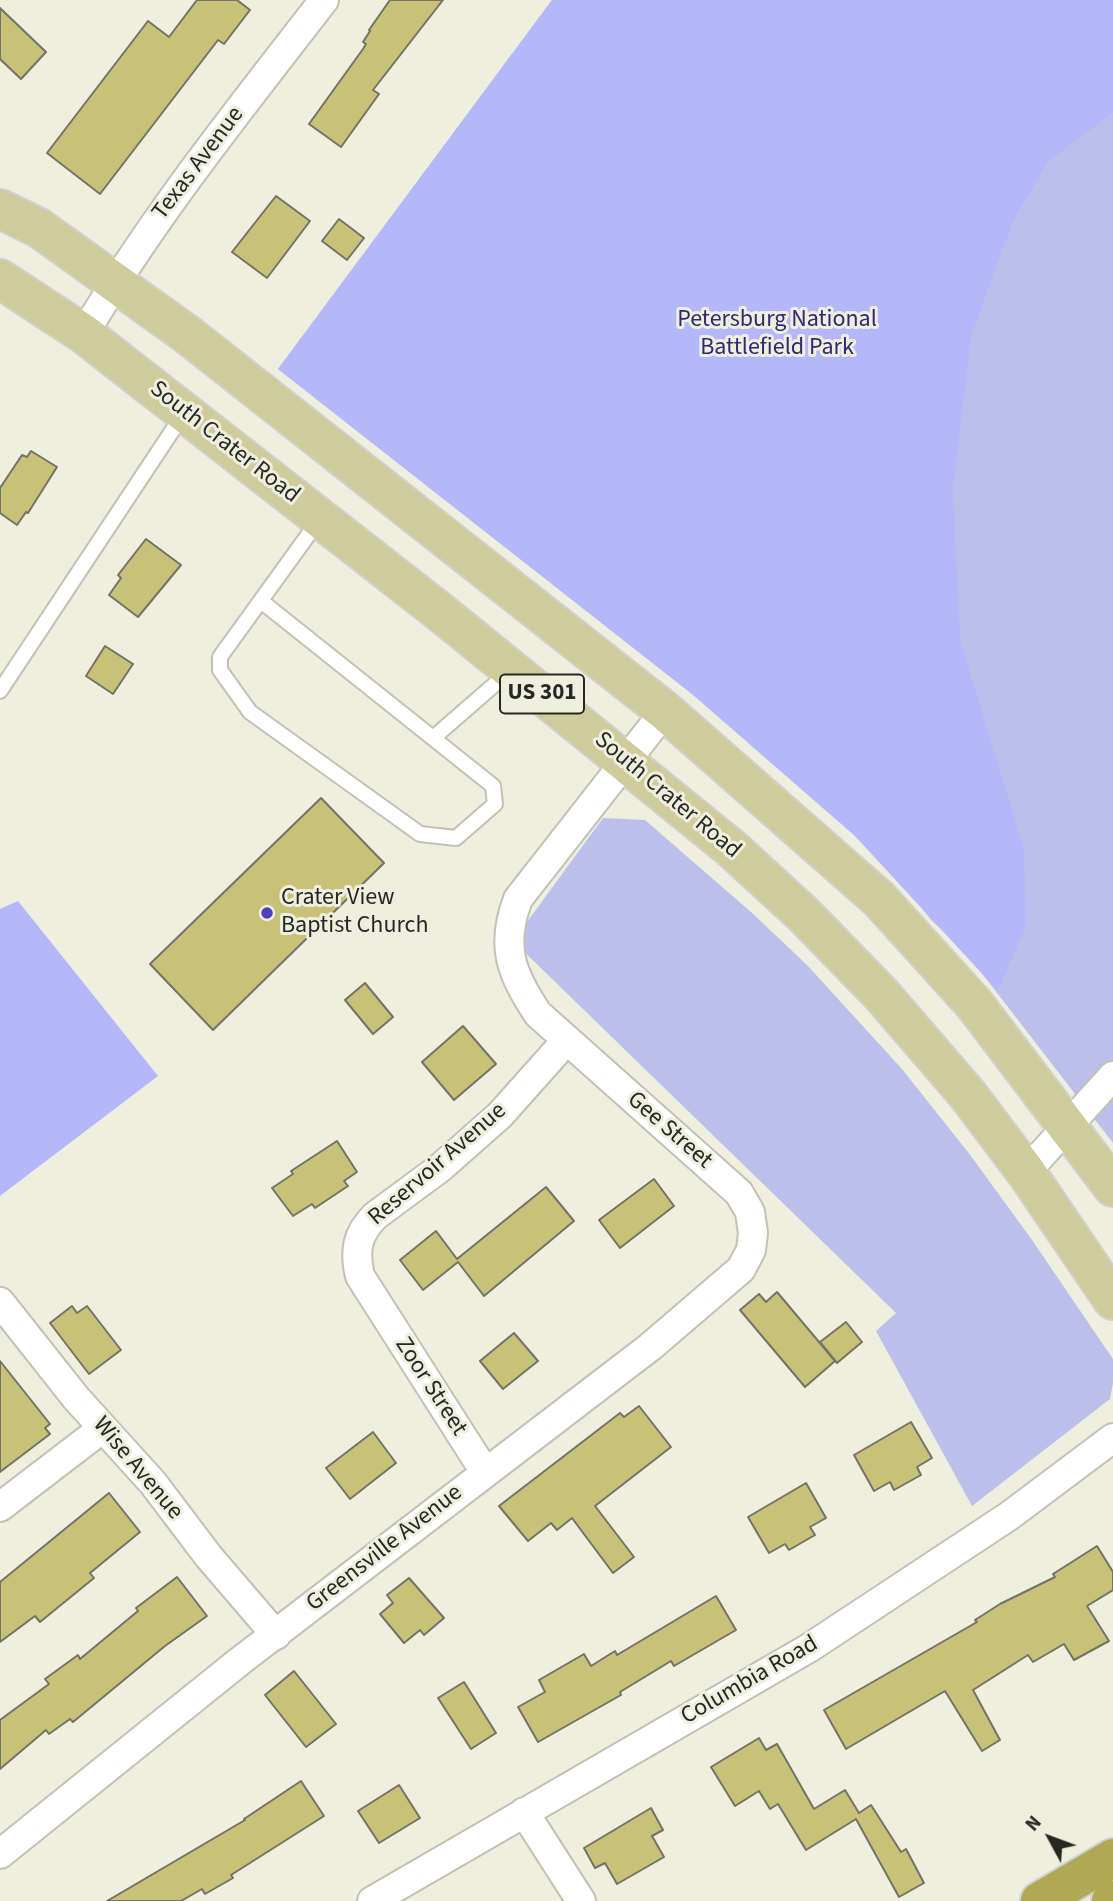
<!DOCTYPE html>
<html>
<head>
<meta charset="utf-8">
<style>
  body { margin:0 }
  #map { position:relative; width:1113px; height:1901px; overflow:hidden; background:#efefe0; font-family:"Source Sans 3",sans-serif }
  canvas { display:block }
  .north { position:absolute; left:1015px; top:1803px; width:70px; height:70px; -webkit-text-stroke:5px #efefe0; paint-order:stroke; rotate:311deg; font-size:19px; font-weight:700; line-height:28px; text-align:center; color:#282823 }
  .north::after { content:''; display:block; margin:auto; width:24px; height:32px; background:#282823; clip-path:polygon(50% 0,100% 100%,50% 72%,0 100%) }
</style>
</head>
<body>
<div id="map">
<canvas width="1113" height="1901"></canvas>
<div class="north">N</div>
</div>
<script>
const ctx = document.querySelector('canvas').getContext('2d');
ctx.lineJoin = 'round';
function fill(path, color) {
  ctx.fillStyle = color;
  ctx.fill(path, 'evenodd');
}
function trace(path, color, width, dash) {
  ctx.strokeStyle = color;
  ctx.lineWidth = width;
  ctx.lineCap = dash ? 'butt' : 'round';
  ctx.setLineDash(dash || []);
  ctx.stroke(path);
}
function drawText(font, color, halo, rows, align = 'center') {
  ctx.font = font + ' "Source Sans 3",sans-serif';
  ctx.lineWidth = 6;
  ctx.setLineDash([]);
  ctx.textBaseline = 'middle';
  ctx.strokeStyle = halo;
  ctx.fillStyle = color;
  for (const [text, x, y, turn = 0] of rows) {
    ctx.save();
    ctx.translate(x, y);
    ctx.rotate((+turn || 0) * Math.PI / 180);
    ctx.textAlign = isNaN(turn) ? turn : align;
    if (halo) ctx.strokeText(text, 0, 0);
    ctx.fillText(text, 0, 0);
    ctx.restore();
  }
}
fill(new Path2D(`
  M552,0h561v1143l-153,-198 -28,-24 -25,-31 -53,-55 -162,-141 -414,-325z
  M603,818l42,2 106,92 56,53 95,104 69,87 61,84 81,119v24l-3,16 -138,107 -96,-175 20,-18 -383,-372z`), '#bcbfea');
fill(new Path2D(`
  M552,0h561v112l-65,50 -35,59 -42,115 -18,152 7,152 64,209 2,77 -28,65 -144,-156 -162,-141 -414,-325z
  M18,901l140,175 -158,120v-287z`), '#b5b7fb');
const building = new Path2D(`
  M197,0h40l13,10 -26,34 -6,-4 -118,154 -53,-41 101,-132 21,16z
  M390,0h53l-70,90 6,4 -38,53 -32,-23 54,-75 3,-5 -3,-2 7,-11 -1,-1z
  M0,8l46,44 -25,27 -21,-20z
  M276,196l34,25 -43,57 -35,-26z
  M339,219l25,19 -17,22 -25,-19z
  M31,451l26,16 -29,46 -2,-1 -9,13 -17,-12v-25l22,-33 5,2z
  M146,539l35,26 -43,52 -29,-22 12,-17 -3,-3z
  M105,646l28,18 -20,30 -27,-18z
  M321,798l63,65 -171,167 -63,-66z
  M365,983l28,34 -20,17 -28,-34z
  M463,1026l33,38 -42,36 -32,-38z
  M337,1141l20,31 -13,9 4,5 -33,22 -3,-4 -19,12 -21,-28 21,-14 -2,-3z
  M654,1179l20,27 -54,42 -21,-28z
  M546,1187l28,34 -90,75 -26,-34 -35,28 -23,-30 36,-29 21,28z
  M777,1292l58,69 -30,26 -65,-77 19,-16 7,8z
  M72,1306l5,7 10,-7 34,44 -32,24 -39,-51z
  M846,1322l16,20 -25,21 -17,-21z
  M514,1333l24,28 -35,28 -23,-28z
  M0,1361l50,63 -5,4 5,6 -50,38z
  M639,1406l32,41 -76,59 39,51 -21,16 -41,-55 -15,12 -6,-7 -23,18 -29,-35 121,-93 4,4z
  M911,1422l21,36 -15,9 4,8 -27,15 -4,-8 -16,9 -20,-36z
  M373,1432l23,31 -46,36 -24,-31z
  M806,1483l20,35 -16,9 5,8 -26,15 -4,-6 -16,9 -21,-36z
  M109,1493l31,39 -50,41 4,5 -54,44 -5,-6 -35,26v-60z
  M1097,1546l16,26v18l-26,16 22,35 -35,19 -10,-16 -31,18 -5,-7 -55,35 27,50 -18,11 -37,-60 -99,58 -22,-39 153,-88 -2,-2 25,-16 55,-27 -2,-3z
  M177,1577l30,39 -42,30 -92,76 -3,-3 -21,15 -3,-4 -46,39v-49l49,-36 -4,-5 33,-24 2,4 58,-48 -2,-3z
  M409,1578l35,40 -20,17 -4,-5 -16,13 -24,-29 13,-11 -6,-8z
  M716,1596l20,34 -62,36 -3,-5 -51,31 1,3 -83,47 -20,-35 27,-15 -6,-12 45,-26 7,12 24,-15 2,4z
  M294,1671l42,53 -30,23 -41,-52z
  M464,1682l32,51 -25,16 -33,-51z
  M759,1738l7,12 11,-6 37,65 31,-19 14,23 12,-8 30,47 5,-3 18,34 -25,14 -43,-78 -50,31 -28,-46 -8,5 -11,-18 -24,15 -24,-39z
  M301,1781l23,35 -93,59 2,3 -28,16 -3,-5 -21,12h-74l138,-81 -1,-1z
  M399,1785l21,33 -41,25 -21,-32z
  M651,1808l12,22 -11,6 12,21 -47,27 -12,-21 -10,5 -11,-20z`);
fill(building, '#c7c277');
trace(building, '#747366', 2);
const lane = new Path2D(`
  M261,601l232,185 2,18 -39,34 -36,-4 -170,-122 -30,-42v-13l99,-137
  M0,691l184,-278
  M433,738l76,-66`);
const street = new Path2D(`
  M84,334c70,-119 156,-225 240,-334
  M1026,1172l87,-96
  M0,1302l76,96 77,85 56,74 67,78
  M485,1472l-125,-196c-6,-25 -3,-42 15,-60l65,-48 60,-53 66,-74
  M0,1507l103,-79
  M524,1812l57,89
  M0,1854l240,-193 410,-314 91,-78 10,-19 2,-17 -3,-21 -11,-19 -201,-179c-27,-40 -38,-68 -20,-115l147,-188
  M372,1901l437,-253 200,-132 104,-78`);
const primary = new Path2D(`
  M0,209l39,19 149,107 477,376 214,188 96,106 138,182
  M0,279l84,55 356,278 291,236 73,67 77,79 87,101 58,77 87,128`);
const highway = new Path2D(`
  M1040,1901l73,-43
  M1111,1901l2,-1`);
trace(lane, '#c2c2b4', 18);
trace(street, '#c2c2b4', 32);
trace(primary, '#d0d0cf', 42);
trace(highway, '#d0d0cf', 42);
trace(lane, '#fff', 14);
trace(street, '#fff', 28);
trace(primary, '#cfcb9a', 38);
trace(highway, '#afa956', 38);
for (const [x, y, r, color] of [
  [267,913,7,"#5141b8"]
]) {
  const dot = new Path2D();
  dot.arc(x, y, r, 0, 2 * Math.PI);
  ctx.fillStyle = color;
  ctx.fill(dot);
  trace(dot, '#efefe0', 2.5);
}
for (const [x, y, w] of [
  [542,694,84]
]) {
  const box = new Path2D();
  box.roundRect(x - w / 2, y - 19.5, w, 39, 5);
  ctx.fillStyle = '#efefe0';
  ctx.fill(box);
  trace(box, '#282823', 2);
}
drawText('bold 23px', '#282823', null, [
  ["US 301",542,694]
]);
drawText('24px', '#282823', '#efefe0', [
  ["Texas Avenue",199,164,-53],
  ["South Crater Road",224,443,38],
  ["South Crater Road",667,796,40],
  ["Gee Street",669,1131,41],
  ["Reservoir Avenue",438,1165,-41],
  ["Zoor Street",430,1387,57],
  ["Wise Avenue",137,1469,50],
  ["Greensville Avenue",385,1549,-38],
  ["Columbia Road",750,1681,-30]
]);
drawText('24px', '#312874', '#efefe0', [
  ["Petersburg National",777,321],
  ["Battlefield Park",777,349]
]);
drawText('24px', '#282823', '#efefe0', [
  ["Crater View",281,899],
  ["Baptist Church",281,927]
], 'left');
</script>
</body>
</html>
